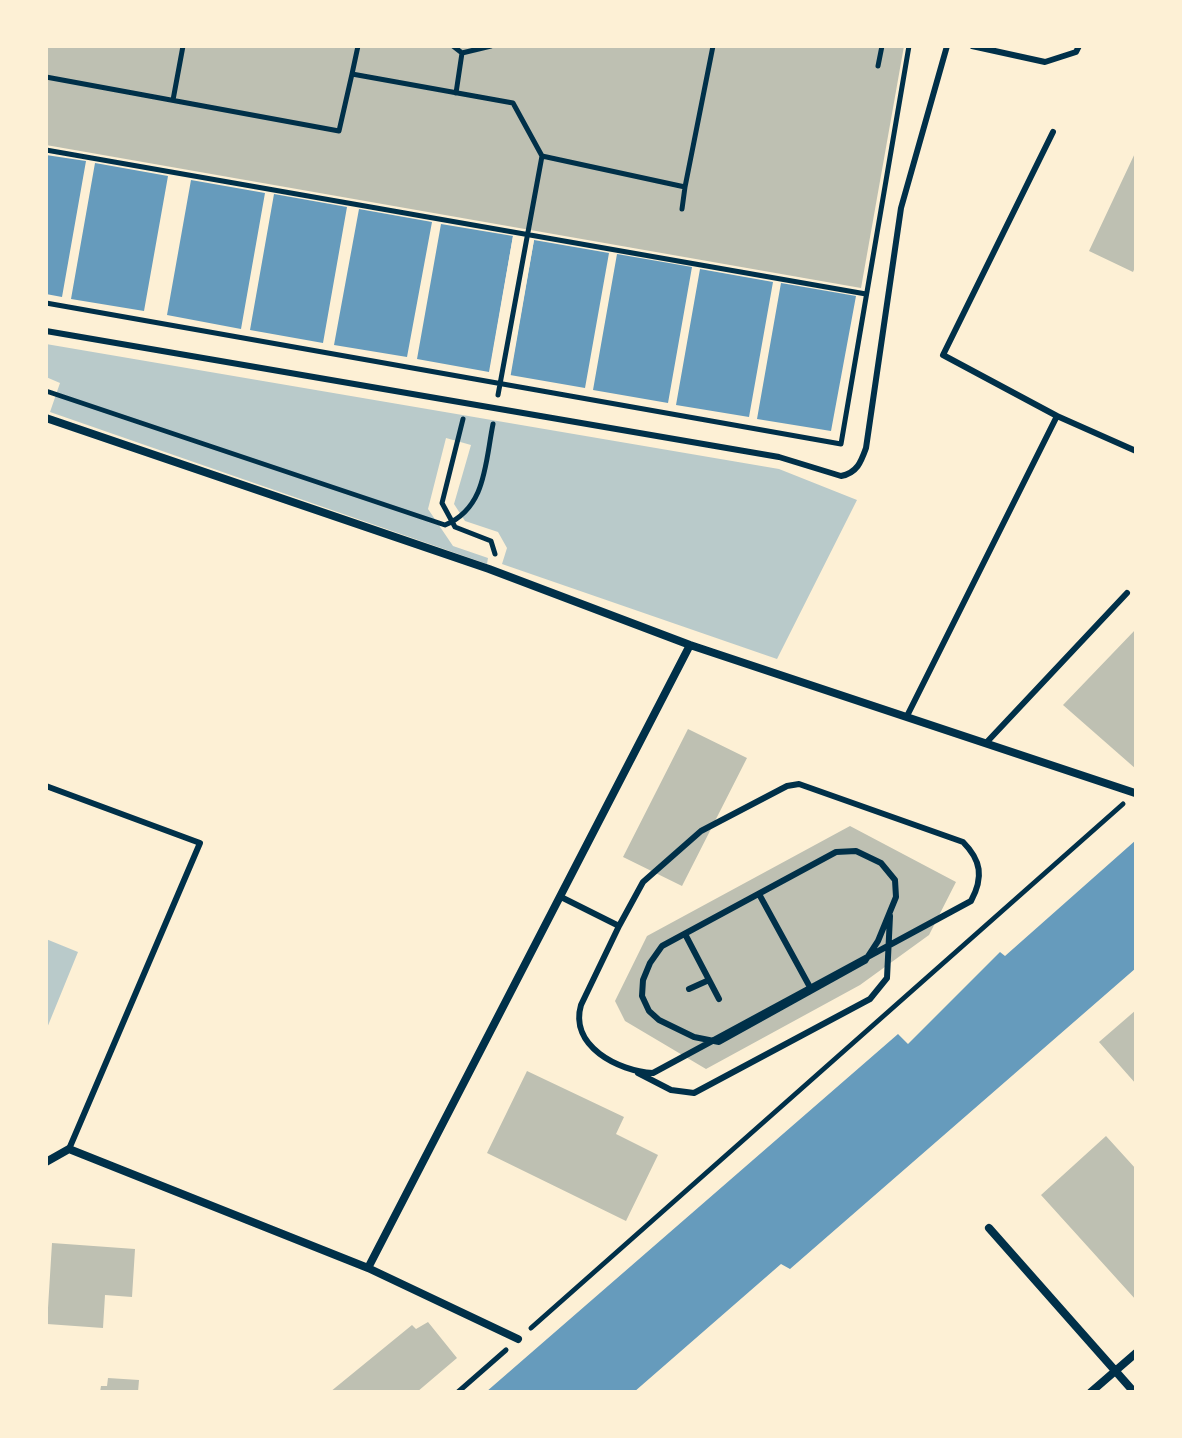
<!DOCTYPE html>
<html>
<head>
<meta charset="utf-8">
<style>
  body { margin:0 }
  #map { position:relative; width:1182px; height:1438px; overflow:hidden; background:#fdf0d5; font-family:Barlow,sans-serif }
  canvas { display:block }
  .frame { position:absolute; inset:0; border:48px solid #fdf0d5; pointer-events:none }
</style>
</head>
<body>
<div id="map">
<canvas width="1182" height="1438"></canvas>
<div class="frame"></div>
</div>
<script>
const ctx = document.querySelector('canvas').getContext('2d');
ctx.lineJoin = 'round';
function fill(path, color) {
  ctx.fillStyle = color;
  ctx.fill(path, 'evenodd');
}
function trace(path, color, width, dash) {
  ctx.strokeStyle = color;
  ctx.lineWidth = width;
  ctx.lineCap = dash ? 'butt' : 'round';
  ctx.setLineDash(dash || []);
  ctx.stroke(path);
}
fill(new Path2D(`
  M46,344l733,125 78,31 -80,159 -275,-95 5,-16 -9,-16 -33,-11 -11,-17 17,-59 -25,-7 -18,71 25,37 35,12 -1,6 -437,-152 10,-29 -14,-6z
  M46,939l32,13 -31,76h-1z`), '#b9caca');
fill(new Path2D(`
  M46,155l40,6 -24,136 -16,-3z
  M95,163l73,13 -24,135 -73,-12z
  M191,180l74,13 -24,136 -74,-14z
  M274,194l73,13 -24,136 -73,-13z
  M359,209l73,13 -25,135 -73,-12z
  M441,224l72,12 -24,136 -72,-13z
  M534,240l75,13 -24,135 -75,-13z
  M617,254l75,13 -24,136 -75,-13z
  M700,269l73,13 -24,135 -73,-12z
  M781,283l75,13 -25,135 -74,-12z
  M1136,840v128l-346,301 -9,-5 -147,128h-148l412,-358 10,10 92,-92 5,4z`), '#669bbc');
fill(new Path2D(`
  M513,236l4,1 -24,136 -4,3z
  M530,239l4,1 -24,139 -4,-4z`), '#fdf0d5');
fill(new Path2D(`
  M46,46h858l-43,242 -815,-143z
  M1136,151v114l-3,7 -44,-21z
  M1136,629v140l-73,-64z
  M688,729l59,29 -65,128 -59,-29z
  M850,826l106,56 -27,53 -69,50 -154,84 -81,-48 -10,-20 32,-65z
  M1136,1010v74l-37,-42z
  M527,1071l97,46 -8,17 42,21 -32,66 -139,-68z
  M1106,1136l30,33v131l-95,-105z
  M52,1243l83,6 -3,48 -27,-2 -2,33 -56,-4z
  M428,1322l29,36 -40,34h-87l82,-67 4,4z
  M108,1378l31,2 -1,12h-38l1,-6h6z`), '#bec0b2');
trace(new Path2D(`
  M453,46l9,7
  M878,66l4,-20
  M352,74l6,-28
  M46,77l293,54 13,-57 161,29 29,53 143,31 28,-141
  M456,93l6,-40 29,-7
  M173,100l10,-54
  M46,150l820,144
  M682,209l3,-22
  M46,303l795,141 68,-398
  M46,391l399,134c41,-17 40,-61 48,-101
  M498,395l44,-239
  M463,419l-21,84 13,24 36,14 4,13
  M531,1328l592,-524
  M458,1392l48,-42`), '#003049', 5);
trace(new Path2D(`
  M972,46l73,16 31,-10 3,-6
  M46,331l733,126 62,19c16,-3 20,-14 25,-28l35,-240 46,-162
  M1057,416l79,35
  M907,716l150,-300 -114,-61 110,-223
  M986,743l141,-150
  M46,786l154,57 -131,306
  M856,851l25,12 14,17 1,17 -18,44 -13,20 -146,81 -25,-5 -35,-17 -10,-9 -7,-15 1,-16 7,-17 12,-17 174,-94z
  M759,894l52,95
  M561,897l58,29 24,-44 58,-51 86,-45 12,-2 164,58c18,18 21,35 8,59l-318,172c-35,-2 -84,-27 -72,-68l38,-79
  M685,934l34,65
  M689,989l20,-9
  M638,1073l33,17 23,3 176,-94 17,-21 3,-62`), '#003049', 6);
trace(new Path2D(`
  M46,418l443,151 201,76 445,148
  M46,1162l23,-13 299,119 322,-623
  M989,1228l145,164
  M368,1268l150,71
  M1091,1392l45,-39`), '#003049', 8);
</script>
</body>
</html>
